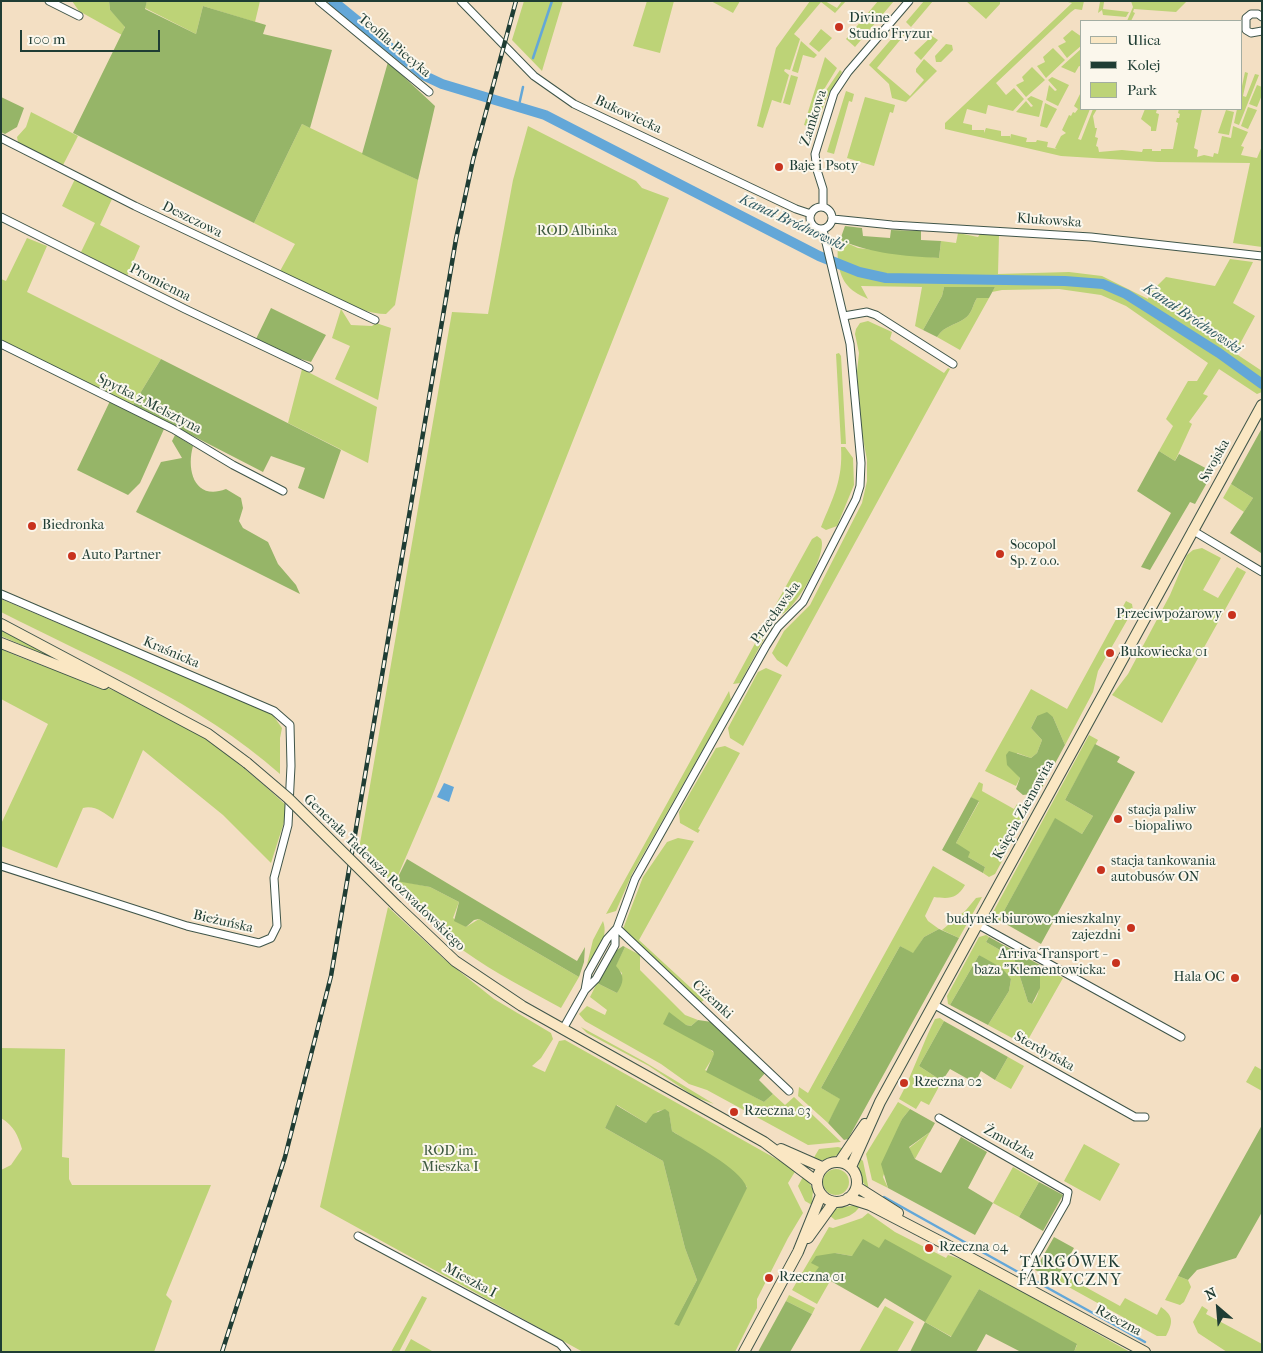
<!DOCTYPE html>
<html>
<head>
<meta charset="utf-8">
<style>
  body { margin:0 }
  #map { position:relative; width:1263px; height:1353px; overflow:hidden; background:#f3dfc3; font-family:"IM FELL French Canon",serif }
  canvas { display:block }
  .frame { position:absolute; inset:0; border:2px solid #1f3d34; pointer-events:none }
  .legend { position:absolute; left:1080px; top:20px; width:162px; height:90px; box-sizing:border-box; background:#fbf7ec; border:1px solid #a3ada2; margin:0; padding:6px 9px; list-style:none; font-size:15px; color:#1f3d34 }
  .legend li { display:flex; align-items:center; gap:10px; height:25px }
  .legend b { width:25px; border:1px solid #a3ada2 }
  .north { position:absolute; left:1193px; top:1283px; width:50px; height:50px; -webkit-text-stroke:4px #fbf7ec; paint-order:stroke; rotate:333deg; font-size:14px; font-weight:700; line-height:20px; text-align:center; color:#1f3d34 }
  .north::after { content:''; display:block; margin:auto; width:18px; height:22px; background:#1f3d34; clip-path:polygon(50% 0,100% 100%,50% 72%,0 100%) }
  .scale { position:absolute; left:20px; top:30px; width:140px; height:22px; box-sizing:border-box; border:2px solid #1f3d34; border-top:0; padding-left:6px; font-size:15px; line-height:18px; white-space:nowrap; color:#1f3d34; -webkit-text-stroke:4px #fbf7ec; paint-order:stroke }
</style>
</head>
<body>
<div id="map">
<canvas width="1263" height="1353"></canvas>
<div class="frame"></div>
<ul class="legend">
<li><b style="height:6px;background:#fae7c3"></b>Ulica</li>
<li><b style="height:6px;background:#1f3d34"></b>Kolej</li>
<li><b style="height:14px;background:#bdd377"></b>Park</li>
</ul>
<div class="north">N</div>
<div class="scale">100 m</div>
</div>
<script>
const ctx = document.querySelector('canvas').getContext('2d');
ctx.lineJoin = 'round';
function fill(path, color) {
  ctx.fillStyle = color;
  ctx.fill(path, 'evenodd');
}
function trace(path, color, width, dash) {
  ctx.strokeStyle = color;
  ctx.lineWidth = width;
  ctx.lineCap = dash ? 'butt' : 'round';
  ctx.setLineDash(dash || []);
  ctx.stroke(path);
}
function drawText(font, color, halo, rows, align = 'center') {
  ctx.font = font + ' "IM FELL French Canon",serif';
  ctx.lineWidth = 4;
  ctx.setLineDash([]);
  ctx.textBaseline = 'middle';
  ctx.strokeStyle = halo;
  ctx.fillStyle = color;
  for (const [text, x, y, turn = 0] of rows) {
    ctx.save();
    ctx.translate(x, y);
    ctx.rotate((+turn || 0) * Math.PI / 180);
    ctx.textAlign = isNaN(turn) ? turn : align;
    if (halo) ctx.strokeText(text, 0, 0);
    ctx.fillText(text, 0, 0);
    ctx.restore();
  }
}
fill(new Path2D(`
  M72,1h37l1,9 15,16 -3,9 -43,-24z
  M147,1h113l-5,21 -52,-16 -7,28 -51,-26z
  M524,1h39l-21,70 -30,-31z
  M647,1h27l-14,52 -27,-7z
  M711,1h29l-7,12z
  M810,1h15l12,7 5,-7h4l-11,12 -14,-11 -27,32 6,5 -10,31 -5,-1 -1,2 5,4 -8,28 -9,-3 -9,28 -6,-2 19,-78z
  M878,1h16l-39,46 -9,-8z
  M924,1h9l-22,26 -5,-5z
  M966,1h34v3l-14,15z
  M1064,1h20l-2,9 -7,-1 -4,3 -75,71 10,12 8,-7 10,11 -11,12 -25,-6 -2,9 -19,-5 -4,14 9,2v5h12v3l2,-5 15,3v5h9v3l1,-5 16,4 -1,4h10l-1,2 2,-4 11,2 -1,5 10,2 -2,-1 6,-12 5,-3 -4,-3 7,-15 4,2 -2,-1 2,-4 2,1 3,-4 -4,-3 7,-14 1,17h8l-12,30 3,1 12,-31h4l-4,7 2,12h2l-2,9 3,1 -2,8 2,1 1,5 23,-2 20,2 1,-3h9v2h9v-2h12l5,-26 -2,-1 1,-4h2l1,-4 -2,-1 1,-4h23l-8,39 4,2 -1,7 7,-2 9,2 1,-4 4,1 4,-18 9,2 2,-12 15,6 -7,14 3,1 -3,8 16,3 5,-12v101l-29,-4 17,-80 -92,-1 -97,-6 -116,-27v-6l127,-120z
  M1131,1h56l-11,11 -42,-3 -1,3 2,1 -4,8h-4l6,-14z
  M1100,2h4l-1,7 26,3 -3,5 -23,-2 -1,-5 -4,3z
  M821,29l11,9 -13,14 -10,-8z
  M900,29l6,4 -29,35 33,28 14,-16 -8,-8v-3l8,-10 13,12 -31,31 -14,-4 -3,-14 -20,-19z
  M1072,30l10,7v8l-15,13 -9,-12 8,-4 -3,-4z
  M932,36l6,4 -17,20 -7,-7z
  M801,41l16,14 -3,3 -11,-3 -5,18 -6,-2z
  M946,44l6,1 1,5 -12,12h-5l-1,-6z
  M1053,48l12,12 -19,18 -9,-12 8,-4 -2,-5z
  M1082,48v19l-3,-1 -4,7 -14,-6z
  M825,57l12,11 -17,28 -9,31 -7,-2z
  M1032,67l13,13 -19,17 -10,-12 8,-4 -2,-4z
  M840,70l2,2 -16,27 -10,29h-3l12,-36z
  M1245,72l3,1 -5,23 3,1 9,-23 4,1 -20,50 -5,-2 3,-14h5v-23z
  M791,75l7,2 -8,28 -7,-2z
  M1052,77l17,8 -11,21 -12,-6 3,-15 6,6 2,-1 -9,-10z
  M1257,85l5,2v8l-5,12 -8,-3z
  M846,91l8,3 -2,8 -3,-1 -15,53 -7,-2z
  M1031,96l12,5 -4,16 -23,-5 10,-11 5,6 2,-1 -6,-7z
  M865,97l30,8 -2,8 -3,-1 -16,54 -27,-8z
  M1045,103l12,6 -10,19 -7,-2z
  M1248,107l9,3 -9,19 -7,-3z
  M1145,109h12l-1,4 3,1 -3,17h-5v-4l-10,-8z
  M1226,110l8,2 -5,23 -11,-2z
  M31,112l47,24 -16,31 -44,-25 -1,-5 9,-10z
  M302,124l116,56 -23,125 -9,9c-30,0 -78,-28 -106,-43l15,-27 -41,-21z
  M528,126l108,55 6,7 27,10 -238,601 -35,81 34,7 29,15 -6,16 13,9 13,-8 100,58 -18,31c-33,-18 -66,-35 -97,-57 -39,-27 -71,-68 -105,-102l93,-537 36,2 25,-134z
  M75,179l37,20 -12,26 40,21 -13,30 -46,-24 14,-29 -33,-17z
  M958,233l20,4 2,-3 19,1 -1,39 71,-2 33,4 46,23 2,-6 16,-16 49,9 15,-27 23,3 -20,41 22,13 -20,37 27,18v21l-5,2 -38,-25 -16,25 5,2 -19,26 3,2 -17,37 -16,-10 14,-25 -7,-7 22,-38h9l11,-18 -82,-57 -25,-11 -42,-6 -57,1 -10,2 3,-5h-51l-2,9 -19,34 -8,-4 7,-39 -61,-1 7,13c-6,-3 -15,-7 -20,-13 -10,-11 -13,-33 -8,-46l18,8 81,10 2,-17 15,2z
  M27,238l20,8 -20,46 134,67 -28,46 -132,-64v-62l5,2z
  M982,297l7,1 -29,52 -23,-13c8,-12 17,-11 27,-18 9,-6 8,-14 13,-21z
  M341,309l10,16 21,1 4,-3 15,5 -13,72 -43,-21 15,-33 -18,-8z
  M868,321l24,11 -2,7 54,34 4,-5 2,1 -163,298 -10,-7 -5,-7 12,-22 26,-26 52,-102 5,-22v-21l-5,-27 -5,-61 2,-19 -4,-19 1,-5 4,-6z
  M839,353l2,3 5,88h-5l-5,-90z
  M302,369l75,38 -9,56 -80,-40z
  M841,447h4l8,11 1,27 -17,41 -11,4 -5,-3c12,-30 22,-46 20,-80z
  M1231,484l22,14 -9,14 -21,-14z
  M817,536l4,3c7,14 -25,70 -40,76 -4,2 -7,1 -11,0l42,-76z
  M1202,548l19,10 -18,32 15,8 19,-31 9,5 -84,151 -50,-28 16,-21 42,-79 17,-40 6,-5z
  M1,599l271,115 10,14 -2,10v36c-82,-73 -181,-112 -279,-162z
  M1126,601l6,3 1,6 -35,61 -5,21 -28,53 -12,-28 -16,-1 -6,12 11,12 -5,13 -6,5 -14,-5v21l3,4 -4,8 -31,-15 46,-82 36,20z
  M766,623v12l-26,48 -7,1z
  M1,630l59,30 1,2 -60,-26z
  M1,649c44,20 92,32 137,51 56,26 104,64 149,106l-2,13 -14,44 -48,-48 -80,-65 -30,69c-9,-6 -18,-14 -30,-11l-26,60 -56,-22v-22l47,-100 -47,-25z
  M766,668l16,7 -39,71 -13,-8 -2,-10 30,-56z
  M729,691l2,9 -99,174 -16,37 -10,3z
  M1089,735l9,5 -33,60 28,16 -11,18 -27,-15 -56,101 -6,-3 -1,-3z
  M725,746l15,7 -42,76 2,1 -2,3 -18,-10 -1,-11 37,-64z
  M979,782l4,2 -1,7 32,18 3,-5 5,4 4,9 -31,57 -6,3 -6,-4 2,-6 -17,-10 -12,-14 23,-41 -8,-5z
  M678,838l16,3 -55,99 65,60 -4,3 -77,-74 20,-52 24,-35z
  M933,866l32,19c-8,14 -16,14 -31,12l-9,19 3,5 11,8 -15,8 -11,17 -13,-8 -79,142 20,11 -13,24 -30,-27 1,-9 9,6z
  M982,897l-23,41 -17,-8 24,-20 10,-12z
  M388,907l56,52 50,40 57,34 2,6 -12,19 -9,8 13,6 14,-31 6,-1 231,130 -8,13 15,30 -15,25 -31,61v9l-22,44h-152l-263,-145zM617,1105l29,18 12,-12 7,-1 4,3 3,18 50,32 25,24 -73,137 23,-44 -12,-32 -22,-87 -58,-33z
  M603,921c7,18 -10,37 -18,52l8,-33z
  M986,935l3,2 -3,5 28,16 14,44 4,2c10,-11 7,-25 8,-39l23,13 -38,67 -37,-20 21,-34 2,-12 -32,-24 -29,50 -2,-1 -1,-8 32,-59z
  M625,947l15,8v15l45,45 13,5 -7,6 -5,-1 29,29 -10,16 59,32 9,-8 12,11 9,-8 47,45 -33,3 -101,-55 -18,-6 -28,-20 -76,-43 -6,-7 8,-8 18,9 2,-5 -17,-13 7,-14 20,10 5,-20 -7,-6z
  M940,1018l4,3 -25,45 23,15 -13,24 -8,-4 -5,8 -17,-10c14,-26 23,-54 36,-80z
  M581,1027l62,34 71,43 -19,-7 -46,-31 -62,-33z
  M1,1048l64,1 -3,108 7,1v21l3,6h139l-45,110 6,6 -18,51h-153v-182l10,-5 11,-16c-4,-14 -8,-23 -21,-31z
  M1008,1057l16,9 -13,23 -16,-9z
  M1255,1066l7,4v21l-16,-9z
  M898,1102l12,7 -8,10 -19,58 5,11 -16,-8 -6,-26z
  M930,1132l-15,27 -6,-11z
  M1084,1144l36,20 -20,37 -36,-20z
  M838,1147l7,2c-9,8 -20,14 -32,10l6,-10z
  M860,1158l3,3 6,29c-9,-10 -13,-20 -9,-32z
  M1013,1167l26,15 -20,35 -26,-14z
  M823 1182a13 13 0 1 1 26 0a13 13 0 1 1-26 0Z
  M804,1175l9,14 -1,16 -7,-4 -7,-15z
  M855,1205l5,1c-5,9 -15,12 -25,14l-6,-5 5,-6z
  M868,1213l27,19 51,26 2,-3 21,7 161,90h-56l3,-7 -98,-56 -27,48 -27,-15 -46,-74 -27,8 -17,-3 -20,19 15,9 -13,23 -25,-14 37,-63 4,1 29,-10z
  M1060,1273l60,33 5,-8 32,17 4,-8c13,9 12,16 5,29h-9l-101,-56z
  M1178,1276l10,4 3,7 -7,15 -4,3 -15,-5z
  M789,1295l26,13 -3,6 -26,-13z
  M422,1296l5,2 -28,54h-8z
  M885,1306l29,16 -17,30h-38z
  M1202,1306l6,4 -2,4 56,30v8h-35l-29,-19 -5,-11z
  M411,1339l21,12v1h-28z`), '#bdd377');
fill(new Path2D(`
  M109,1h38l-2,8 51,25 7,-28 63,19 -3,9 69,16 -22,78 -8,-4 -48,99 -181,-90 52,-106 -15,-17z
  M388,62l47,44 -17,74 -56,-26z
  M1,97l23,11 -7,19 -12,7 -4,-2z
  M845,226l17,2 1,8 27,2 1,-8 30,1v9l20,1 -2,17c-37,-2 -65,-4 -99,-18z
  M944,287h51l-6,11h-12c-5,7 -4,15 -13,21 -10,7 -19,6 -27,18l-14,-7 19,-34z
  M271,308l55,27 -15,27 -18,-5 -37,-18z
  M161,359l180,91 -17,49 -26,-11 7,-20 -34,-12 -8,16 -130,-67z
  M110,401l54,28 -24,54 -12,12 -51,-25z
  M1262,428v123l-1,2 -31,-20 23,-35 -22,-14z
  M175,435l18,11c-7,25 2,55 33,43l15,9 2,10 -4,13 4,7 25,14 10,22 18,21 4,9 -164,-82 25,-50 21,-4 -10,-17z
  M1159,451l16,10 4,-7 34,18 -18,32 -5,-2 -40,68 -9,-3 30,-54 -34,-22z
  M1047,712l6,5 12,28 -26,48 -16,2 -7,-6 4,-11 -13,-13 -1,-10 3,-4 22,7 6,-5 5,-13 -11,-12 6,-12z
  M1095,744l25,13 -3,5 18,10 -94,172 -42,-24 56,-102 27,16 11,-18 -28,-16z
  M971,797l8,4 -23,42 14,9 -2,5 17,10 -2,6 -41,-23z
  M407,859l170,102 8,-14 -1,15 -5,15 -100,-58 -5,1 -8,7 -12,-6 5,-19 -29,-15 -34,-6z
  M939,929l20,9 -111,201 -4,1 -16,-17 12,-24 -19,-11 79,-142 13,7 11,-16z
  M989,937l51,28v23l-8,16 -4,-2 -14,-44 -28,-16z
  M623,946l2,1 -9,19c9,10 8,16 1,27l-20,-10 17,-31z
  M979,955l23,13 9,11 -2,12 -21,34 -38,-20z
  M669,1012l17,13 5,1 7,-6 14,2 53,51 -6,7 14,14 -9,8 -58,-30 8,-18 -1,-3 -50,-27z
  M944,1021l64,36 -13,23 -14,-9 -6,12 -25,-14 -8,12 -23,-15z
  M616,1105l30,18 7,-9 12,-5 4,3 3,19c18,12 68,36 75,57l-68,138 -5,-2 23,-44 -12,-32 -22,-87 -58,-33z
  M910,1109l25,14 -5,9 -21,15 6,12 26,14 20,-36 26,15 -19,36 25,15 -18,32 -87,-47 -7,-24 21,-45z
  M1262,1125v87l-26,46 -39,12 -9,10 -10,-4z
  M1039,1182l24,13 -20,36 -24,-14z
  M1054,1237l20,11 -18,32 -21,-10z
  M863,1239l16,9 6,-9 67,37 -27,46 26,15 28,-48 98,55 -3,8h-53l-35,-18 -10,18h-66l15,-30 -40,-24 -7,10 -63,-36 4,-5 -8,-4 5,-7 19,-3 17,3z
  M786,1301l26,13 -22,38h-32z`), '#96b568');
fill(new Path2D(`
  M444,783l10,4 -5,15 -12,-5z`), '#63a7d8');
trace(new Path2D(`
  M533,58l19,-57
  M519,105l4,-18
  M884,1197l134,75
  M1037,1282l108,60`), '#63a7d8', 2.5);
trace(new Path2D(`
  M333,1l92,75 17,8 103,31 274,141 40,16 27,6 179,3 38,3 23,10 93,59 43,31`), '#63a7d8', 10);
const street = new Path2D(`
  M49,1l30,15
  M319,1l110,91
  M461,1l73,75 40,28 222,105 15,5
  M1262,17l-4,-3h-7l-5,4v12l5,3 11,-2
  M1,138l134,68 240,114
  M810 218a11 11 0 1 1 22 0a11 11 0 1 1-22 0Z
  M823,207v-18l-6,-19 -2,-16 19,-61 14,-21 61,-71
  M1,217l184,92 124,59
  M833,219l59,6 199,12 171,19
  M844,316l23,-4 9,3 77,49
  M1,344l172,85 60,36 50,26
  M1192,530l70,42
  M1,594l273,117 16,14 1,41 -3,59 -14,53 3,48 -6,12 -12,5 -72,-17 -186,-60
  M977,924l204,113
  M617,928l172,163
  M585,990l3,-17 19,-34 10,-11 18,-49 131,-233 12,-19 25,-25 53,-103 4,-13 1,-23 -11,-119 -27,-114
  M933,1004l202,113h10
  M563,1029l22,-39 11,-11 19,-34v-13
  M939,1118l129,74 -2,10 -47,82
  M358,1236l202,108 7,8`);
const secondary = new Path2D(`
  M1,624l207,110 39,29
  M1,643l103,41
  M397,906l58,55 67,45 242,136 52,39
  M781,1149l41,18
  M840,1161l25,-37
  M817 1182a20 20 0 1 1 40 0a20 20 0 1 1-40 0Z
  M851,1167l29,-65 382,-697
  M857,1187l41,26
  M848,1198l22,7 75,39 200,108
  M808,1238l26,-36
  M744,1352l54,-100 23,-57`);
trace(street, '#3f5549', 9);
trace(secondary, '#3f5549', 12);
trace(street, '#fff', 7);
trace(secondary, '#fae7c3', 10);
const rail = new Path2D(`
  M222,1352l63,-195 46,-181 125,-737 17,-79 43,-159`);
trace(rail, '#1f3d34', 4.5);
trace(rail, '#fbf7ec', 2.5, [8]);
const secondaryBridge = new Path2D(`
  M247,763l41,35 109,108`);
trace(secondaryBridge, '#3f5549', 12, []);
trace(secondaryBridge, '#fae7c3', 10);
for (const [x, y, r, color] of [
  [839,27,5,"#c8321e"],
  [779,167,5,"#c8321e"],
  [32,526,5,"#c8321e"],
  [1000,554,5,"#c8321e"],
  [72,556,5,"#c8321e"],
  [1232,615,5,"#c8321e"],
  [1110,653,5,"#c8321e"],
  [1118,819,5,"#c8321e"],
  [1101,870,5,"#c8321e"],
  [1131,928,5,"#c8321e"],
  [1116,963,5,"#c8321e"],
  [1235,978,5,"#c8321e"],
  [904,1083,5,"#c8321e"],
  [734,1112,5,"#c8321e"],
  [929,1248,5,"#c8321e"],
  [769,1278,5,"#c8321e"]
]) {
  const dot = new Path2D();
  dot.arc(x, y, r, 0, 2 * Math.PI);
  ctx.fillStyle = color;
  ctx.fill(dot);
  trace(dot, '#fbf7ec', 2);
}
drawText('14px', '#1f3d34', '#fbf7ec', [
  ["Divine",849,19],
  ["Studio Fryzur",849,35],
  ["Baje i Psoty",789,167],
  ["Biedronka",42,526],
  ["Socopol",1010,546],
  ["Sp. z o.o.",1010,562],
  ["Auto Partner",82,556],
  ["Przeciwpożarowy",1222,615,"right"],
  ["Bukowiecka 01",1120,653],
  ["stacja paliw",1128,811],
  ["- biopaliwo",1128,827],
  ["stacja tankowania",1111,862],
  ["autobusów ON",1111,878],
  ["budynek biurowo-mieszkalny",1121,920,"right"],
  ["zajezdni",1121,936,"right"],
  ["Arriva Transport -",1106,955,"right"],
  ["baza \"Klementowicka:",1106,971,"right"],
  ["Hala OC",1225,978,"right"],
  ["Rzeczna 02",914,1083],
  ["Rzeczna 03",744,1112],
  ["Rzeczna 04",939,1248],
  ["Rzeczna 01",779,1278]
], 'left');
drawText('14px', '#1f3d34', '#fbf7ec', [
  ["Teofila Piecyka",394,46,40],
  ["Bukowiecka",628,115,25],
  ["Zamkowa",814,118,-72],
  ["Deszczowa",192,220,26],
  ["Klukowska",1049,221,4],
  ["Promienna",160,283,27],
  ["Spytka z Melsztyna",149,404,27],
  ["Swojska",1215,461,-61],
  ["Przecławska",776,613,-54],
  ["Kraśnicka",171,653,23],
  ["Księcia Ziemowita",1024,810,-61],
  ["Generała Tadeusza Rozwadowskiego",384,873,44],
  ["Bieżuńska",223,922,13],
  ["Ciżemki",712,1000,43],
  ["Sterdyńska",1044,1052,29],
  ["Żmudzka",1009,1143,29],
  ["Mieszka I",470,1281,28],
  ["Rzeczna",1118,1321,28]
]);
drawText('14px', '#3f5b41', '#fbf7ec', [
  ["ROD Albinka",577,232],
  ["ROD im.",450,1152],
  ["Mieszka I",450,1168]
]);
drawText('italic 15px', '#335d65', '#fbf7ec', [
  ["Kanał Bródnowski",792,223,25],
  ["Kanał Bródnowski",1192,319,34]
]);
ctx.letterSpacing = '1px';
drawText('16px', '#1f3d34', '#fbf7ec', [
  ["TARGÓWEK",1070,1263],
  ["FABRYCZNY",1070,1281]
]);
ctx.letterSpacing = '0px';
</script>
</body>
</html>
